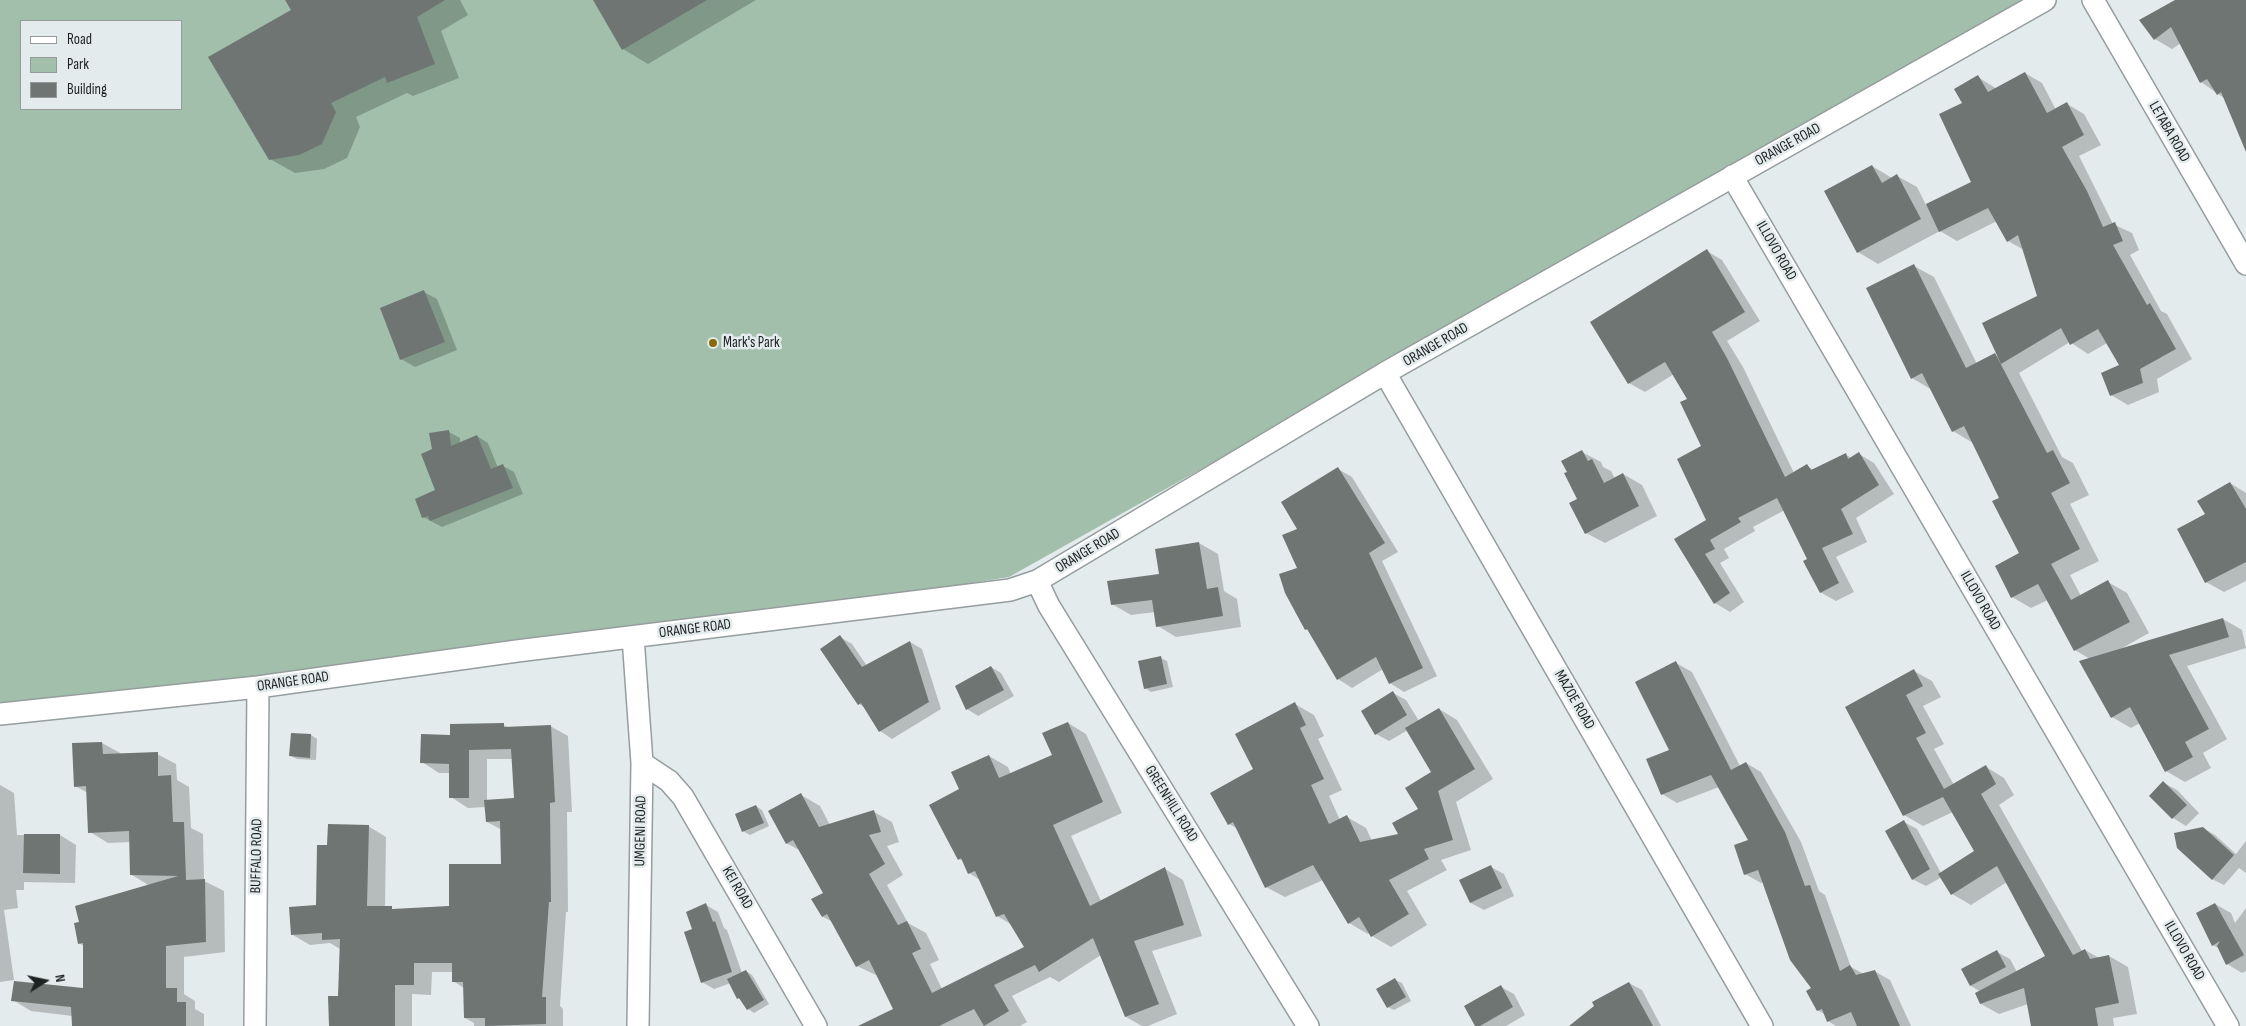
<!DOCTYPE html>
<html>
<head>
<meta charset="utf-8">
<style>
  body { margin:0 }
  #map { position:relative; width:2246px; height:1026px; overflow:hidden; background:#e4ebec; font-family:"Sofia Sans Condensed",sans-serif }
  canvas { display:block }
  .legend { position:absolute; left:20px; top:20px; width:162px; height:90px; box-sizing:border-box; background:#e4ebec; border:1px solid #959a9b; margin:0; padding:6px 9px; list-style:none; font-size:15px; color:#1e2121 }
  .legend li { display:flex; align-items:center; gap:10px; height:25px }
  .legend b { width:25px; border:1px solid #959a9b }
  .north { position:absolute; left:20px; top:956px; width:50px; height:50px; -webkit-text-stroke:4px #e4ebec; paint-order:stroke; rotate:80deg; font-size:14px; font-weight:700; line-height:20px; text-align:center; color:#1e2121 }
  .north::after { content:''; display:block; margin:auto; width:18px; height:22px; background:#1e2121; clip-path:polygon(50% 0,100% 100%,50% 72%,0 100%) }
</style>
</head>
<body>
<div id="map">
<canvas width="2246" height="1026"></canvas>
<ul class="legend">
<li><b style="height:6px;background:#fff"></b>Road</li>
<li><b style="height:14px;background:#a1bfaa"></b>Park</li>
<li><b style="height:14px;background:#6e7573"></b>Building</li>
</ul>
<div class="north">N</div>
</div>
<script>
const ctx = document.querySelector('canvas').getContext('2d');
ctx.lineJoin = 'round';
function fill(path, color) {
  ctx.fillStyle = color;
  ctx.fill(path, 'evenodd');
}
function trace(path, color, width, dash) {
  ctx.strokeStyle = color;
  ctx.lineWidth = width;
  ctx.lineCap = dash ? 'butt' : 'round';
  ctx.setLineDash(dash || []);
  ctx.stroke(path);
}
function drawText(font, color, halo, rows, align = 'center') {
  ctx.font = font + ' "Sofia Sans Condensed",sans-serif';
  ctx.lineWidth = 5;
  ctx.setLineDash([]);
  ctx.textBaseline = 'middle';
  ctx.strokeStyle = halo;
  ctx.fillStyle = color;
  for (const [text, x, y, turn = 0] of rows) {
    ctx.save();
    ctx.translate(x, y);
    ctx.rotate((+turn || 0) * Math.PI / 180);
    ctx.textAlign = isNaN(turn) ? turn : align;
    if (halo) ctx.strokeText(text, 0, 0);
    ctx.fillText(text, 0, 0);
    ctx.restore();
  }
}
fill(new Path2D(`
  M0,0h2036l-1027,577 -391,64 -618,65zM21,21h160v88h-160z`), '#a1bfaa');
fill(new Path2D(`
  M287,0h173l8,15 -27,16 18,47 -46,18 -6,-3 -51,24 4,10 -13,31 -23,11 -29,4 -25,-14 22,-148z
  M594,0h162l-108,64 -25,-15z
  M2178,0h68v149l-22,-51 -23,-16 -20,-39 -9,6 -17,-10z
  M2025,73l17,10 14,27 11,-6 17,10 17,31 -22,11 34,68 19,9 7,17 -9,5 31,56 6,3 25,45 -35,20 2,13 -31,13 -17,-10 10,-29 -14,-23 -19,11 -18,-12 -51,31 43,84 11,6 16,32 -19,9 29,57 -29,14 11,21 27,-14 19,11 22,40 -32,18 106,-32 19,11 4,18 -59,18 40,73 -24,14 8,15 -26,14 -19,-11 -26,-48 -9,5 -19,-11 -22,-58 -15,-9 -27,-50 -17,8 -19,-11 9,-43 -21,-56 -27,-55 -20,-12 -21,-41 -20,-12 2,-112 20,11 43,87 18,-9 4,2 40,-61 -15,-46 -16,-9 -11,-20 -40,20 -17,-10 -62,33 -20,-12 14,-86 20,12 5,-2 20,11 9,18 47,-23 -9,-79 14,-26 19,12z
  M1707,251l15,9 38,61 -33,20 16,26 51,106 13,-7 7,4 32,-15 6,3 7,-4 15,9 20,31 -38,24 11,24 -31,15 18,35 -18,9 -16,-9 -12,-32 -23,-50 -32,17 2,4 -31,18 5,9 -9,5 24,39 -14,10 -15,-9 -40,-64 33,-19 -5,-73 -14,-48 -15,-25 -29,18 -16,-9 -37,-60z
  M424,292l13,7 20,51 -42,17 -14,-8z
  M449,432l11,6v5l17,-7 11,7 10,25 5,-2 11,6 9,22 -81,33 -19,-10 13,-26 -3,-41z
  M1582,452l19,10 2,5 8,4 4,8 8,-5 19,11 15,31 -52,27 -19,-10 -8,-34z
  M1338,469l14,8 46,75 -16,9 55,115 -33,16 -14,-9 -7,-14 -31,19 -14,-9 -28,-48 -5,-2 -6,-60v-40z
  M2230,483l16,10v88l-22,11 -18,-10 1,-68z
  M1199,543l19,11 6,37 13,8 4,28 -65,10 -18,-11 -3,-14 -24,3 -19,-11 48,-29z
  M840,637l12,7 15,22 43,-24 12,7 19,60 -49,30 -12,-8 -14,-23 -7,-4z
  M1161,658l6,3 6,26 -22,5 -6,-4z
  M1676,663l16,9 48,94 6,-3 15,9 40,70 18,49 6,4 26,72 13,7 10,-3 16,9 21,46h-75l-8,-5 -2,-6 -9,-5 -5,-21 -49,-107 -2,1 -16,-9 4,-33 -30,-54 -42,16 -15,-9 9,-44z
  M991,667l10,6 13,23 -36,20 -11,-7z
  M1914,671l18,10 9,16 -18,9 21,38 -10,5 20,36 32,-18 18,11 10,17 -15,10 83,146 3,-1 14,8 10,-2 19,11 9,47 -24,4 1,8h-82l-4,-22 -29,10 -18,-10v-12l-10,-6 26,-34 13,7 7,13 29,-15 -39,-75 -36,23 -19,-11 -10,-17 -16,9 -14,-7 -8,-57 13,7 24,44 35,-21 -23,-40 -30,14 -19,-11 -58,-107z
  M1393,693l13,7 13,21 20,-12 18,11 36,59 -37,23 15,48 -30,10 6,10 -40,21 20,34 -36,22 -19,-11 -2,-4 -2,2 -19,-11 -26,-43 -38,17 -19,-10 -28,-58 -9,-5 25,-55 41,-65 19,11 10,21 -6,3 24,51 -13,6 11,24 7,-3 19,11 6,13 28,-6 19,-25 14,-37 -25,-43 -19,11 -13,-7z
  M1068,723l18,11 36,79 -51,23 30,65 64,-32 18,11 19,56 -50,15 25,63 -29,12h-6l-16,-9 -25,-62 -42,27 -9,-5 -38,19 15,26 -7,4h-138l12,-16 -16,-34 -21,-10 -24,-44 -10,-5 1,-24 -23,-42 -15,-8 15,-48 19,11 10,19 44,-13 18,10 7,20 -12,4 16,29 -16,10 21,38 18,10 13,27 -9,4 12,25 84,-41 -14,-23 -15,-9 -17,-36 -11,-7 -6,-12 -4,-2 1,-69 29,-34 19,11 3,8 43,-20z
  M503,725l7,3 40,-2 18,10 4,76h-5l1,100h-2l-6,94 3,3v17h-89v-3l-9,-5 -1,-30 -11,-7v-9h-21l-1,23 -19,-1v32h-82l9,-29 1,-48 -10,-6 -20,2 -17,-10 24,-29 11,-60 40,-20 18,11 -1,70 10,3 56,-3 51,-42v-35l-15,-8 -1,-15 -18,1 -17,-11v-24h-12l-17,-11 29,-26zM487,759h26l2,40 -28,2z
  M311,735l6,4 -1,21 -19,-1 -6,-3z
  M102,743l20,11h35l19,10 1,16 12,7 2,41 12,6 1,47 20,10 1,61 -41,5v37l11,7v8l9,5v12h-131v-10l-42,-5 -18,-11 71,-10v-44l-5,-3 2,-20 69,-37 -18,-11 -1,-33 -23,1 -18,-11 -2,-39 -13,-7z
  M2164,783l13,7 22,23 -13,13 -13,-8z
  M0,785l14,8 3,42h43l16,10 -1,38 -51,-1v8h-8l2,18 -14,2 10,70 -14,2z
  M756,806l6,4 7,16 -19,9 -7,-4z
  M2203,828l12,7 21,19 10,-13v32l-7,-5 -15,17 -12,-6z
  M1491,867l13,7 10,22 -30,14 -13,-7z
  M2215,904l16,9 4,10 11,-15v63l-4,2 -15,-9 -8,-16 -7,-3z
  M706,905l12,7 6,16 3,2 15,43 4,-2 6,4 17,29 -15,9 -6,-4 -6,-9 -4,-2 -7,-15 -17,6 -12,-7 -8,-52z
  M1395,980l7,3 9,18 -17,9 -6,-3z
  M1629,983l13,7 19,36h-90z
  M1501,987l13,7 11,21 -19,11h-29z`), '#0003');
fill(new Path2D(`
  M285,0h160l-28,17 18,47 -48,19 -2,-6 -54,26 5,9 -14,32 -23,11 -30,5 -61,-103 83,-47z
  M593,0h114l-85,50z
  M2175,0h71v152l-25,-60 -4,3 -10,-16 -7,4 -29,-56 -17,13 -15,-20z
  M2025,72l22,41 20,-11 17,33 -22,12 25,44 16,36 12,-5 8,19 -10,4 34,60 3,-2 26,46 -36,20 3,14 -33,13 -9,-23 18,-8 -21,-36 -28,16 -9,-17 -60,36 -19,-41 55,-27 -19,-61 -11,7 -19,-34 -49,24 -13,-28 45,-22 -32,-68 23,-11 -8,-14 24,-14 10,17z
  M1872,165l10,18 15,-9 24,45 -64,34 -33,-62z
  M1707,249l38,63 -33,20 15,26 58,119 22,-13 4,6 35,-17 2,6 11,-7 20,33 -38,24 12,25 -31,14 17,35 -19,10 -17,-32 4,-2 -30,-61 -39,20 3,4 -31,18 5,9 -10,5 25,39 -16,11 -40,-65 32,-19 -29,-61 24,-13 -21,-44 7,-3 -22,-37 -37,22 -38,-62z
  M1914,264l52,104 29,-15 52,100 6,-3 17,33 -19,10 29,56 -29,15 20,36 37,-20 22,42 -56,29 -36,-67 -27,14 -16,-32 24,-13 -27,-52 7,-3 -16,-33 -19,-39 -12,6 -30,-59 -11,6 -45,-91z
  M424,290l21,52 -45,18 -20,-52z
  M449,430l2,16 26,-11 14,34 12,-5 10,24 -83,33 -2,-5 -6,2 -7,-19 20,-9 -14,-36 11,-5 -3,-16z
  M1582,450l6,11 4,-2 12,24 19,-10 16,33 -54,28 -16,-31 8,-4 -13,-26 3,-1 -6,-11z
  M1338,467l47,76 -16,10 54,115 -34,16 -13,-27 -39,23 -30,-51 -2,1 -20,-37 -6,-19 18,-6 -15,-33 15,-6 -16,-27z
  M2230,482l16,27v53l-41,21 -28,-54 28,-15 -8,-13z
  M1199,542l8,47 11,-2 5,29 -67,11 -4,-27 -41,5 -4,-24 52,-7 -4,-25z
  M2223,618l6,19 -60,18 40,74 -24,13 8,15 -28,15 -35,-65 -19,11 -32,-57z
  M840,635l22,32 48,-26 19,61 -50,30 -18,-29 -3,2 -38,-56z
  M1161,656l6,28 -23,5 -6,-28z
  M1676,661l55,109 15,-8 39,70 20,54 5,-1 30,86 10,-6 6,10 19,-5 25,56h-43l-6,-14 -24,10 -5,-13 -5,2 -11,-20 5,-3 -21,-28 -32,-90 -14,5 -10,-30 14,-5 -37,-65 -50,20 -15,-36 23,-9 -34,-68z
  M991,666l13,24 -38,20 -11,-24z
  M1914,669l9,17 -17,9 20,38 -10,5 28,51 42,-24 10,19 -15,10 92,161 12,-6 5,10 19,-4 10,48 -24,5 3,18h-67l-7,-38 -44,16 -5,-11 70,-37 -48,-90 -46,29 -13,-21 36,-23 -31,-54 -40,19 -58,-109z
  M1393,691l14,24 -32,20 -14,-24z
  M1295,702l11,23 -6,3 24,51 -13,6 18,39 18,-9 13,27 38,-8 -6,-11 26,-14 -13,-21 26,-16 -26,-44 34,-20 36,61 -37,22 15,49 -29,9 5,10 -40,21 20,34 -38,23 -12,-20 -11,7 -35,-59 -48,23 -32,-66 -5,3 -18,-32 43,-24 -18,-35z
  M1068,722l35,80 -50,23 37,81 75,-39 19,58 -50,16 25,63 -34,13 -32,-79 -54,34 -4,-7 -41,20 15,26 -25,15 -10,-17 -35,17h-81l35,-17 -24,-49 -13,7 -29,-53 -5,3 -11,-18 12,-6 -30,-53 -7,4 -18,-33 33,-18 18,34 55,-17 7,22 -12,3 16,29 -16,10 29,51 9,-4 14,28 -9,4 20,40 92,-46 -20,-33 -8,3 -21,-46 -7,3 -7,-16 -3,2 -29,-55 30,-16 -8,-17 38,-17 10,23 53,-23 -10,-22z
  M504,723v4l47,-2 4,77 -5,1 1,99h-2l-7,95h4v27l-61,2v-8h-21l-1,-36h-11v-19h-38v22h-19v41h-66l-1,-30h10l2,-57 -18,1v-7l-31,2 -2,-28 27,-2 1,-60h10l1,-21 41,1 -2,81h25v3l57,-3v-42h52l-1,-43 -14,1 -2,-22 30,-2 -3,-49 -42,1v48h-20v-34l-29,-1 1,-29 29,1v-11z
  M291,733l20,1 -1,24 -21,-2z
  M102,742l1,12 55,-2v24l13,-1 2,47h11l2,58 19,-1 1,63 -40,4v42h11v14h9v24h-114l-1,-19 -60,-6 3,-20 69,7v-45l-5,1 -4,-21 5,-1 -4,-16 103,-30 -48,-1 -1,-44 -41,2 -2,-47 -12,1 -2,-44z
  M2163,781l24,24 -15,14 -23,-23z
  M756,805l8,18 -22,9 -7,-18z
  M1904,820l26,49 -18,11 -27,-49z
  M2203,827l31,28 -22,25 -35,-32 -3,-15z
  M24,834h36v40l-37,-1z
  M1491,865l11,23 -32,15 -11,-23z
  M706,903l7,19 2,-1 17,51 -31,11 -17,-51 8,-3 -6,-17z
  M2215,903l29,52 -18,10 -9,-19 3,-5 -8,5 -16,-33z
  M1997,950l9,17 -36,19 -9,-17z
  M746,970l18,30 -17,10 -8,-12 -2,1 -10,-20z
  M1395,978l11,19 -19,11 -11,-19z
  M1629,982l24,44h-84l25,-20 -2,-4z
  M1501,985l12,22 -33,19h-5l-11,-20z`), '#6e7573');
const minor = new Path2D(`
  M2093,0l153,264
  M1732,176l496,850
  M1385,373l377,653
  M1037,581l12,25 259,420
  M633,637l9,126 -4,263
  M0,714l258,-27 259,-36 493,-61 27,-9 348,-208 660,-373
  M642,763l27,18 14,16 133,229
  M255,1026l3,-339`);
trace(minor, '#969d9e', 24);
trace(minor, '#fff', 21);
for (const [x, y, r, color] of [
  [713,343,5,"#8c6a0c"]
]) {
  const dot = new Path2D();
  dot.arc(x, y, r, 0, 2 * Math.PI);
  ctx.fillStyle = color;
  ctx.fill(dot);
  trace(dot, '#e4ebec', 2);
}
drawText('15px', '#1e2121', '#e4ebec', [
  ["LETABA ROAD",2169,132,60],
  ["ORANGE ROAD",1788,145,-29],
  ["ILLOVO ROAD",1776,251,60],
  ["ORANGE ROAD",1436,345,-30],
  ["ORANGE ROAD",1088,551,-31],
  ["ILLOVO ROAD",1980,601,60],
  ["ORANGE ROAD",695,629,-7],
  ["ORANGE ROAD",293,682,-8],
  ["MAZOE ROAD",1574,700,60],
  ["GREENHILL ROAD",1171,804,58],
  ["UMGENI ROAD",641,831,-89],
  ["BUFFALO ROAD",257,856,-89],
  ["KEI ROAD",737,888,60],
  ["ILLOVO ROAD",2184,951,60]
]);
drawText('15px', '#1e2121', '#e4ebec', [
  ["Mark's Park",723,343]
], 'left');
</script>
</body>
</html>
